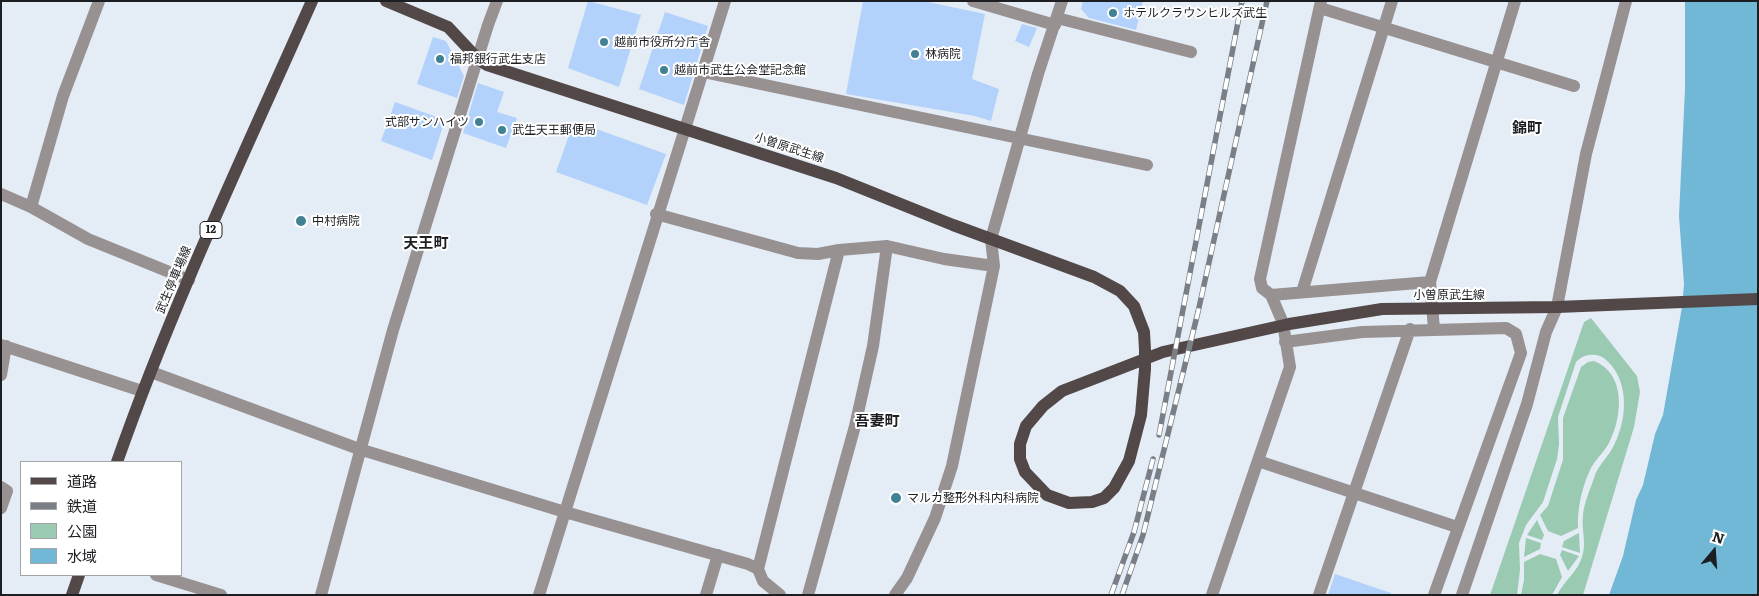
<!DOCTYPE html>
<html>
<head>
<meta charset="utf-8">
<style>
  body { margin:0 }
  #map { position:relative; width:1759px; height:596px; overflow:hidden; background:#e4ecf6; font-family:Literata,"Noto Sans JP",serif }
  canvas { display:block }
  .frame { position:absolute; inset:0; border:2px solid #1c1e22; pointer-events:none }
  .legend { position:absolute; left:20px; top:461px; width:162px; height:115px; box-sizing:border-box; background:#fff; border:1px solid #a4a5a7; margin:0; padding:6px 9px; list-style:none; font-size:15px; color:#1c1e22 }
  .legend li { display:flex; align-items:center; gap:10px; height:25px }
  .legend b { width:25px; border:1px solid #a4a5a7 }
  .north { position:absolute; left:1689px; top:526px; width:50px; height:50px; -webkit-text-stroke:4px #fff; paint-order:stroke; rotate:18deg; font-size:14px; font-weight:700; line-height:20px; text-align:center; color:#1c1e22 }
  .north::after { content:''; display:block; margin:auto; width:18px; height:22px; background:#1c1e22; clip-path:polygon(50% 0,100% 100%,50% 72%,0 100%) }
</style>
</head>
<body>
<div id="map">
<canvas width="1759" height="596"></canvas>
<div class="frame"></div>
<ul class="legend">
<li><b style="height:6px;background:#534848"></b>道路</li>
<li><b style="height:6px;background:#7a7f86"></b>鉄道</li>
<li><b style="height:14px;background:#9acab1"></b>公園</li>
<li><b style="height:14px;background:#71b7d6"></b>水域</li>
</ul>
<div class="north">N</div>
</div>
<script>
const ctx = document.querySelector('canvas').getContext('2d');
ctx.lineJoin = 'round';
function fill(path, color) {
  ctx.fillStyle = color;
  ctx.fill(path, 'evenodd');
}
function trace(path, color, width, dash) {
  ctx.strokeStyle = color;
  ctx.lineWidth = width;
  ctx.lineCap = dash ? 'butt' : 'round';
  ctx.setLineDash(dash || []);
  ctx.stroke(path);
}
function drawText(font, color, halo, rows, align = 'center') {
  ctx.font = font + ' Literata,"Noto Sans JP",serif';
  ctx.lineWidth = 4;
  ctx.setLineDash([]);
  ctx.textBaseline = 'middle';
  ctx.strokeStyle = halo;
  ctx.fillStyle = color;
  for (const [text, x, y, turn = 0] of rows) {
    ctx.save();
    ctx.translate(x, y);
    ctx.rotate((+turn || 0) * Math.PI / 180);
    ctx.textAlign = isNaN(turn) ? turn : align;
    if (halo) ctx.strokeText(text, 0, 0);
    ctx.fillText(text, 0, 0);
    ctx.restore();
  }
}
fill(new Path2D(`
  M1591,318l46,58 3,16 -6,35 -51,168h-26c7,-14 21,-24 25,-38 5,-14 -1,-28 1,-42 1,-12 7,-25 11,-37 3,-11 12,-19 18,-29 14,-25 18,-60 0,-83 -4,-4 -7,-8 -12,-10 -8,-3 -18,-1 -24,6l-18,55 1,27 -2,15 -14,43 -17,23 -7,18 1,27 -3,25h-27l94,-273z
  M1594,361c33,13 28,57 15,82 -5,9 -13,16 -18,25 -9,18 -14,41 -13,60l-17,8 -13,-5 -8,-16 8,-9 15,-46v-42l18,-51 7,-5z
  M1537,520l7,15 -2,5 -15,-5z
  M1579,533l1,20 -18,-6 2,-6z
  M1526,538l15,5 -1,6 -16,8z
  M1562,550l17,6 -11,15 -8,-16z
  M1540,554l16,5 6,18 -10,18h-31l3,-15v-18z`), '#9acab1');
fill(new Path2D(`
  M1685,1h73v594h-149l14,-39 13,-56 7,-15 12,-51 8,-19 19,-108 2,-23 -5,-68 6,-127z`), '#71b7d6');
fill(new Path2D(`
  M588,1l53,14 -22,72 -51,-19z
  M863,1h60l62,13 -13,65 27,10 -8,32 -16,-5 -129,-22z
  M1083,1h60l-7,29 -47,-12 -8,-9z
  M665,12l43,14 -24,79 -45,-16z
  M1022,24l15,4 -8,19 -14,-6z
  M433,37l13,4 18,35 -7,22 -40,-14z
  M478,83l26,9 -7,20 20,6 -11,30 -43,-15z
  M395,102l50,18 -13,40 -51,-19z
  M574,121l92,33 -19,51 -91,-33z
  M1335,574l56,19v2h-63z`), '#b2d2fb');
trace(new Path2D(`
  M973,1l82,24
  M1321,1l-61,278 2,9 9,7 159,-13
  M1320,8l254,78
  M1057,18l134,34
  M703,72l444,93
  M1,194l30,13 57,32 101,41
  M31,207l32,-111 36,-95
  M656,214l142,39 20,1 21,-4 48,-4 57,13 50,7
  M1302,292l90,-291
  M1434,329l-4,-47 85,-281
  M1285,342l77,-10 144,-4 10,6 5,19 -87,242
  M1,345l141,46
  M151,372l208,77 206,63 183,52 10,5 5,12 17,14
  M1,375l5,-29
  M1258,461l199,66
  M1,487l6,4 -6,17
  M758,569l81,-319
  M156,575l65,20
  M321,595l72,-265 95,-305 9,-24
  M539,595l186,-594
  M706,595l12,-40
  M808,595l47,-169 18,-80 14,-100
  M895,595l12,-17 28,-60 17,-52 42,-200 -3,-27 47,-165 24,-73
  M1212,595l78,-228 -7,-44 -12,-28
  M1319,595l91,-266
  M1462,595l65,-191 19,-72 11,-25 29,-153 40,-153`), '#979191', 12);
trace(new Path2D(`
  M386,1l62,26 30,32 9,6 349,113 117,47 141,52 26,14 14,15 10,26 1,18v19l-4,46 -12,46 -15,27 -10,10 -12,4 -23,1 -22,-8 -22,-23 -5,-13v-15l6,-18 17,-20 19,-15 101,-39 126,-28 93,-15 175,-2 201,-8
  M117,462c55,-157 127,-308 195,-461
  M72,595l7,-20`), '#534848', 12);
const rail = new Path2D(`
  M1159,435l83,-434
  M1111,595l23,-63 19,-73
  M1122,595l21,-60 55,-223 69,-311`);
trace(rail, '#7a7f86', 5.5);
trace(rail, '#fff', 4, [11]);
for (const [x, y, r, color] of [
  [1113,13,5,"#408294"],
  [604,42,5,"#408294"],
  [915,54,5,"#408294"],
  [440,59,5,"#408294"],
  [664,70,5,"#408294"],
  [479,122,5,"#408294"],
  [502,130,5,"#408294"],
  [301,221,6,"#408294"],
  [896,498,6,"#408294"]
]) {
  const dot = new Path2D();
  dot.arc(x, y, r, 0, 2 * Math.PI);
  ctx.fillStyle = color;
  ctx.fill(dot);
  trace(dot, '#fff', 2);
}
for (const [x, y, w] of [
  [211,230,22]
]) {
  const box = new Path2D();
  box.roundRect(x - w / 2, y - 8.5, w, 17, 4);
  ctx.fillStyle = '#fff';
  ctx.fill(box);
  trace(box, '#1c1e22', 1);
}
drawText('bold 11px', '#1c1e22', null, [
  ["12",211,230]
]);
drawText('12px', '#1c1e22', '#fff', [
  ["ホテルクラウンヒルズ武生",1123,13],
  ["越前市役所分庁舎",614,42],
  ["林病院",925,54],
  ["福邦銀行武生支店",450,59],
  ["越前市武生公会堂記念館",674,70],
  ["式部サンハイツ",469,122,"right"],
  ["武生天王郵便局",512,130],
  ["中村病院",312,221],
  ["マルカ整形外科内科病院",907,498]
], 'left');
drawText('12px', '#1c1e22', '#fff', [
  ["小曽原武生線",789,148,18],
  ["武生停車場線",174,280,-67],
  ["小曽原武生線",1449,295]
]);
drawText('bold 15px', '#1c1e22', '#fff', [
  ["錦町",1527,129],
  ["天王町",426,244],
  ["吾妻町",877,422]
]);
</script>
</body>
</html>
